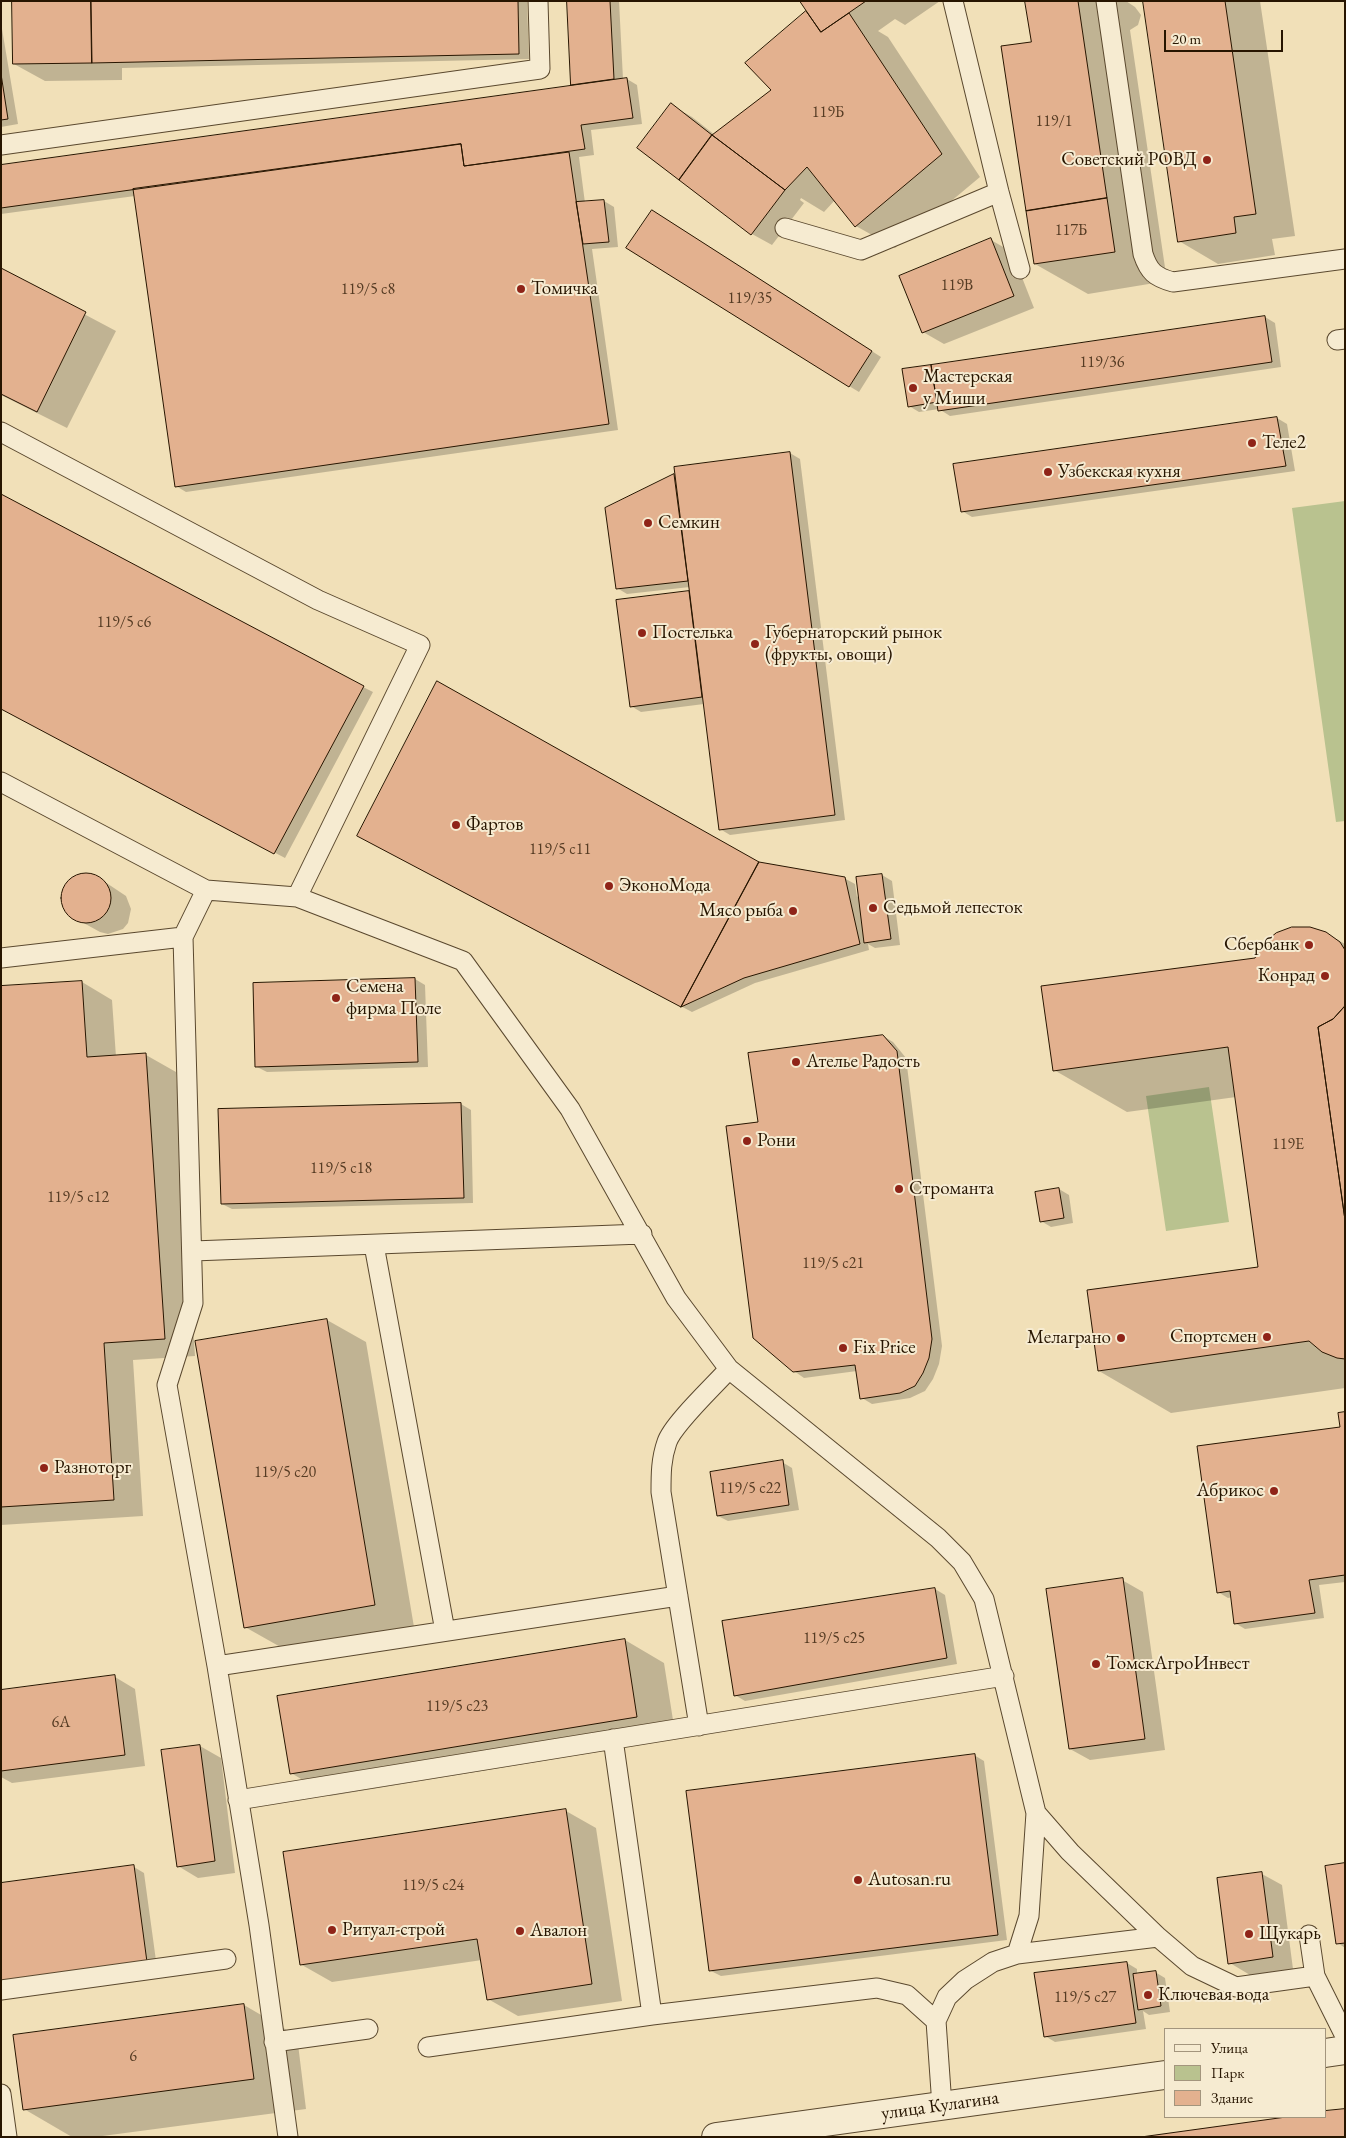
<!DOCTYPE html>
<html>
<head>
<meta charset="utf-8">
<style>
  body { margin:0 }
  #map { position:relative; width:1346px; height:2138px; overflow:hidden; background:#f1e0b8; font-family:"EB Garamond",serif }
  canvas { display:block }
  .frame { position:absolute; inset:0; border:2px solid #271500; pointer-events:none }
  .legend { position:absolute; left:1164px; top:2028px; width:162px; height:90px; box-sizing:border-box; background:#f6ebd1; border:1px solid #a3957d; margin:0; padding:6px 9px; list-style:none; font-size:15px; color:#271500 }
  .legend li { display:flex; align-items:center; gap:10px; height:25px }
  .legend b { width:25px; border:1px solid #a3957d }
  .scale { position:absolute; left:1164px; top:30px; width:119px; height:22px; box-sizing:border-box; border:2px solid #271500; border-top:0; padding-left:6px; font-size:15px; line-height:18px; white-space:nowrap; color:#271500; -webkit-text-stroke:4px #f6ebd1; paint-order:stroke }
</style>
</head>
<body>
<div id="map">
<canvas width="1346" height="2138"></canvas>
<div class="frame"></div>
<ul class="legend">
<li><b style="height:6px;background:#f6ebd1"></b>Улица</li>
<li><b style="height:14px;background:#b9c28f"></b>Парк</li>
<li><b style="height:14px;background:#e3b18f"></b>Здание</li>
</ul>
<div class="scale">20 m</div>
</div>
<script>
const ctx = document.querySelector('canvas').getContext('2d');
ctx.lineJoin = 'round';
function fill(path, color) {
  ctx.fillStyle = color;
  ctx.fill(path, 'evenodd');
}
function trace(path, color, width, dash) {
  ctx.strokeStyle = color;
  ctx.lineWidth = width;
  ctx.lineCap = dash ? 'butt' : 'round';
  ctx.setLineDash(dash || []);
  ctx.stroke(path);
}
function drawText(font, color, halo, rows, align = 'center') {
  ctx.font = font + ' "EB Garamond",serif';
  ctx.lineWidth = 4;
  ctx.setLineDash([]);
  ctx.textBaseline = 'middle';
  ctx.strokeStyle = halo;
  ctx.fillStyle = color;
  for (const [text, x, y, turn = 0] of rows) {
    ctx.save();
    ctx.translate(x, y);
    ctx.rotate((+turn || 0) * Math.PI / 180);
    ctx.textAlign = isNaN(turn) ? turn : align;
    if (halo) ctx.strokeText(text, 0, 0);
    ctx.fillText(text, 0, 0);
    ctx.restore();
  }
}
fill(new Path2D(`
  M1345,501v320l-9,1 -44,-314z
  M1209,1087l20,135 -63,9 -20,-135z`), '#b9c28f');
fill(new Path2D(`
  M13,1h514l2,58 -407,9v12l-77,1 -31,-17z
  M569,1h50l4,78h4l10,6 5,39 -51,6 3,25 -15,2 6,46 19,-2 10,6 4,40 -26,2 26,181 -432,62 -10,-6 -41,-290 -134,18v-48l571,-79z
  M802,1h138l-35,24 -10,-6 -17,12 10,6 92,140 -85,71 -39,-22 -21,-26 -11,12 -23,-14 -1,2 4,3 -32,42 -20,-11 -81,-129 21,12 23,18 57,-44 34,-79 5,3z
  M1026,1h100l9,6 6,8 -3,10 -8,5 37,251 -79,13 -53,-30 -3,-221z
  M1144,1h116l35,235 -23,3 3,16 -57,9 -39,-23z
  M1,23l17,101 -17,3z
  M663,217l218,140 -22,35 -10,-6z
  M991,240l21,12 22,56 -90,36 -21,-12z
  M1,270l115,61 -49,97 -66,-33z
  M1265,317l10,6 6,44 -331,49 -11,-7 -20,3 -10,-6z
  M1277,418l10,6 8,47 -323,46 -10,-6 -7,-45z
  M790,453l10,6 45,361 -115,15 -10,-6 -16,-125 -63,8 -10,-6 -14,-105 74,-9 -1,-5 -63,7 -10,-6 -11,-79 69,-35z
  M363,687l10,5 -88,166 -284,-150z
  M368,841l390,23 86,14 11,6 2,13 25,-22 10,6 8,64 -25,3 -7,-4 1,6 -114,33 -63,29z
  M85,875l14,3 27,18 5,13 -3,14 -5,6 -15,5 -8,-2 -29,-16 -5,-6 -3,-8v-8l8,-14z
  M1326,933l19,11v444l-174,25 -72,-42 160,-103 -23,-171 -109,15 -73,-42 202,-111z
  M415,979l10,6 3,82 -161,5 -10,-5 -3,-83z
  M82,982l30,18 4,57 30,-2 30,17 19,284 -62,4 10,156 -142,9v-538z
  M883,1036l10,6 13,16 36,288 -3,18 -6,15 -8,12 -15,7 -38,6 -10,-6 -5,-27 -53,7 -10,-7 -35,-248z
  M461,1104l10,6 2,93 -241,6 -10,-5z
  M1059,1189l10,6 4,28 -22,4 -10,-6z
  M327,1320l39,22 48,285 -130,22 -39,-22z
  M1345,1413v169l-26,3 5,33 -79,11 -10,-6 -3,-26 -4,1 -10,-6 124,-164z
  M782,1462l10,6 7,42 -71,11 -10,-5z
  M1122,1580l21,12 22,158 -75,10 -20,-11z
  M935,1589l10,6 12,69 -212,37 -10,-6z
  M625,1640l39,23 12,76 -346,57 -39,-23z
  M115,1677l20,12 10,77 -133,17 -11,-6v-86z
  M200,1746l21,12 14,115 -37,5 -20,-12z
  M974,1755l10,6 23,179 -286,36 -10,-5z
  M566,1811l30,17 26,173 -104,15 -30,-17 -6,-39 -150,22 -30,-17z
  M1345,1864v84l-7,-5z
  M134,1867l10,6 13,95 -156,16z
  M1262,1874l20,11 11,84 -43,6 -20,-12z
  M1127,1963l10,6v6l18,-3 10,6 5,34 -21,3 -6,-4 3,18 -91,13 -10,-6z
  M244,2005l53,31 9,73 -211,28h-23l-48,-28z`), '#0003');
const building = new Path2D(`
  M12,1h79l1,62 -79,1z
  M91,1h427l1,53 -427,9z
  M567,1h43l4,78 -43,6z
  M800,1h66l-45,31z
  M1025,1h53l29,197 -81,13 -25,-165 30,-4z
  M1143,1h82l31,213 -22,3 2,16 -58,9z
  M806,11l15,21 28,-19 93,141 -87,73 -48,-60 -22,23 -73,-55 59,-45 -26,-27z
  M1,74l7,45 -7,1z
  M627,78l6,40 -52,7 4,24 -121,17 -3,-22 -460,64v-43z
  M671,103l41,32 -33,45 -42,-32z
  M712,135l73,55 -34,45 -72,-55z
  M461,144l3,22 105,-14 40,272 -434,63 -42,-298z
  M1107,198l8,54 -81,12 -8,-53z
  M604,200l5,42 -26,2 -7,-42z
  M652,210l220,141 -23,36 -223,-139z
  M991,238l23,58 -92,37 -23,-57z
  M1,268l85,44 -49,100 -36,-18z
  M1265,316l7,46 -334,49 -7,-46z
  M931,365l6,37 -29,5 -6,-38z
  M1277,417l9,49 -325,46 -8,-48z
  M790,452l45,363 -116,15 -45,-363z
  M674,474l14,107 -72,8 -11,-81z
  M1,494l363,192 -90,168 -273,-145z
  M689,591l13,106 -72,10 -14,-107z
  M437,681l322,181 -78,145 -324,-171z
  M759,862l86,15 15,67 -116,34 -63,29z
  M61 898a25 25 0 1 1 50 0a25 25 0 1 1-50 0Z
  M882,874l9,65 -27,4 -8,-66z
  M1292,927h18l16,5 14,10 5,8v56l-12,13 -15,8 27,193v139l-8,-1 -15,-6 -13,-11 -211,30 -11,-81 171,-23 -30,-220 -175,24 -12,-85 214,-28 8,-14 13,-11z
  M415,978l3,84 -163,5 -2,-84z
  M82,981l5,76 59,-4 19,286 -61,4 10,157 -113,7v-521z
  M1345,1006v214l-27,-193 15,-8z
  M883,1035l14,16 35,288 -3,19 -6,15 -8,13 -15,7 -40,6 -5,-34 -62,7 -40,-34 -27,-212 32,-4 -10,-69z
  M461,1103l3,95 -243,6 -3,-95z
  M1059,1188l5,30 -24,4 -5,-30z
  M327,1319l48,286 -131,23 -49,-287z
  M1345,1412v163l-36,5 6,33 -81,11 -4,-33 -13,2 -20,-147 143,-19 -2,-14z
  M783,1460l6,45 -72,11 -7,-44z
  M1123,1578l22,161 -76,10 -23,-160z
  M935,1588l12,70 -213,38 -12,-75z
  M625,1639l12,78 -347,57 -13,-78z
  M115,1675l10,80 -124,16v-81z
  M200,1745l15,116 -38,6 -16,-117z
  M975,1754l23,181 -289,36 -23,-180z
  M566,1809l26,175 -105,16 -10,-61 -177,26 -17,-113z
  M1345,1863v80l-9,1 -11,-78z
  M134,1865l13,97 -146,20v-99z
  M1262,1872l11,85 -45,7 -11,-86z
  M1127,1962l9,61 -92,14 -10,-64z
  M1156,1971l5,35 -23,4 -5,-36z
  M244,2004l10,75 -231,31 -10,-75z
  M1345,2109v28h-204l145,-20h39v-6z`);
fill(building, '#e3b18f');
trace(building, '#271500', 1);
const service = new Path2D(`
  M953,1l46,191 21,77
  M1106,1l37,253c6,18 12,23 30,28l172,-23
  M1,145l539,-76 -2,-68
  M785,228l76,22 138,-58
  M1337,340l8,-1
  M1,432l317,168 102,45 -123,252
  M1,782l205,108 91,7 166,64 107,148 106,189 53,71 209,169 24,24 22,37 52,214 -7,103 -12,38 -24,8 -28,18 -18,17 -11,24 6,85
  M206,890l-23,47 10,366 -26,82 50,281 42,259 29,212
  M1,958l182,-21
  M374,1245l71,386
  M193,1251l449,-17
  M217,1666l461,-70
  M699,1726l-38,-234c0,-18 0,-33 6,-50 6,-18 48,-57 62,-73
  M613,1739l39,276
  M238,1800l766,-124
  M1036,1813l34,39 88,85 34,29 44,21 79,-11
  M1309,1935l6,41 30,60
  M1017,1954l141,-17
  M1,1990l225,-31
  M274,2042l94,-13
  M428,2047l224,-32 225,-27 30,7 29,26
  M1,2094l6,43`);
const tertiary = new Path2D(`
  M1325,2053l20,-3
  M716,2137l449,-62`);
trace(service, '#5a482e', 21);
trace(tertiary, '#5a482e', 30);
trace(service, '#f6ebd1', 19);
trace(tertiary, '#f6ebd1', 28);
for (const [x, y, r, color] of [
  [1207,160,5,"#8f2418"],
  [521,289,5,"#8f2418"],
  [913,388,5,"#8f2418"],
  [1252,443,5,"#8f2418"],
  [1048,472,5,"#8f2418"],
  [648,523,5,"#8f2418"],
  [642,633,5,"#8f2418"],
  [755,644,5,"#8f2418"],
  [456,825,5,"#8f2418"],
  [609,886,5,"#8f2418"],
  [873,908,5,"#8f2418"],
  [793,911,5,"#8f2418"],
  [1309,945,5,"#8f2418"],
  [1325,976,5,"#8f2418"],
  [336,998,5,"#8f2418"],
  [796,1062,5,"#8f2418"],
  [747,1141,5,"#8f2418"],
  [899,1189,5,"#8f2418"],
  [1267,1337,5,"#8f2418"],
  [1121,1338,5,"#8f2418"],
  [843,1348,5,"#8f2418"],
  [44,1468,5,"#8f2418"],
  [1274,1491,5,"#8f2418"],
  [1096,1664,5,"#8f2418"],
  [858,1880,5,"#8f2418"],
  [332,1930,5,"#8f2418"],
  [520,1931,5,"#8f2418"],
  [1249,1934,5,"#8f2418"],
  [1148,1995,5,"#8f2418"]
]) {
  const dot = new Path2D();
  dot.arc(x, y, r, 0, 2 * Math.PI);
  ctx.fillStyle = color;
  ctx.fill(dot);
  trace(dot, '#f6ebd1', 2);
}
drawText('16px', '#563c24', null, [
  ["119Б",828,113],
  ["119/1",1054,122],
  ["117Б",1071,231],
  ["119В",957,286],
  ["119/5 с8",368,290],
  ["119/35",750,299],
  ["119/36",1102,363],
  ["119/5 с6",124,623],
  ["119/5 с11",560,850],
  ["119Е",1288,1145],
  ["119/5 с18",341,1169],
  ["119/5 с12",78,1198],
  ["119/5 с21",833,1264],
  ["119/5 с20",285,1473],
  ["119/5 с22",750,1489],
  ["119/5 с25",834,1639],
  ["119/5 с23",457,1707],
  ["6А",61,1723],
  ["119/5 с24",433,1886],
  ["119/5 с27",1085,1998],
  ["6",133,2057]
]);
drawText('19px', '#271500', '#f6ebd1', [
  ["Советский РОВД",1197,160,"right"],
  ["Томичка",531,289],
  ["Мастерская",923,377],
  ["у Миши",923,399],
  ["Теле2",1262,443],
  ["Узбекская кухня",1058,472],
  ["Семкин",658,523],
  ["Постелька",652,633],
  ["Губернаторский рынок",765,633],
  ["(фрукты, овощи)",765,655],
  ["Фартов",466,825],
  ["ЭконоМода",619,886],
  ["Седьмой лепесток",883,908],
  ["Мясо рыба",783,911,"right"],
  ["Сбербанк",1299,945,"right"],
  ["Конрад",1315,976,"right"],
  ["Семена",346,987],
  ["фирма Поле",346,1009],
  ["Ателье Радость",806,1062],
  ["Рони",757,1141],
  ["Строманта",909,1189],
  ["Спортсмен",1257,1337,"right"],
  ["Мелаграно",1111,1338,"right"],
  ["Fix Price",853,1348],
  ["Разноторг",54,1468],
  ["Абрикос",1264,1491,"right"],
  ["ТомскАгроИнвест",1106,1664],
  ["Autosan.ru",868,1880],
  ["Ритуал-строй",342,1930],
  ["Авалон",530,1931],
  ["Щукарь",1259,1934],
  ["Ключевая вода",1158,1995]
], 'left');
drawText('19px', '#271500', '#f6ebd1', [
  ["улица Кулагина",940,2106,-8]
]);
</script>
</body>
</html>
